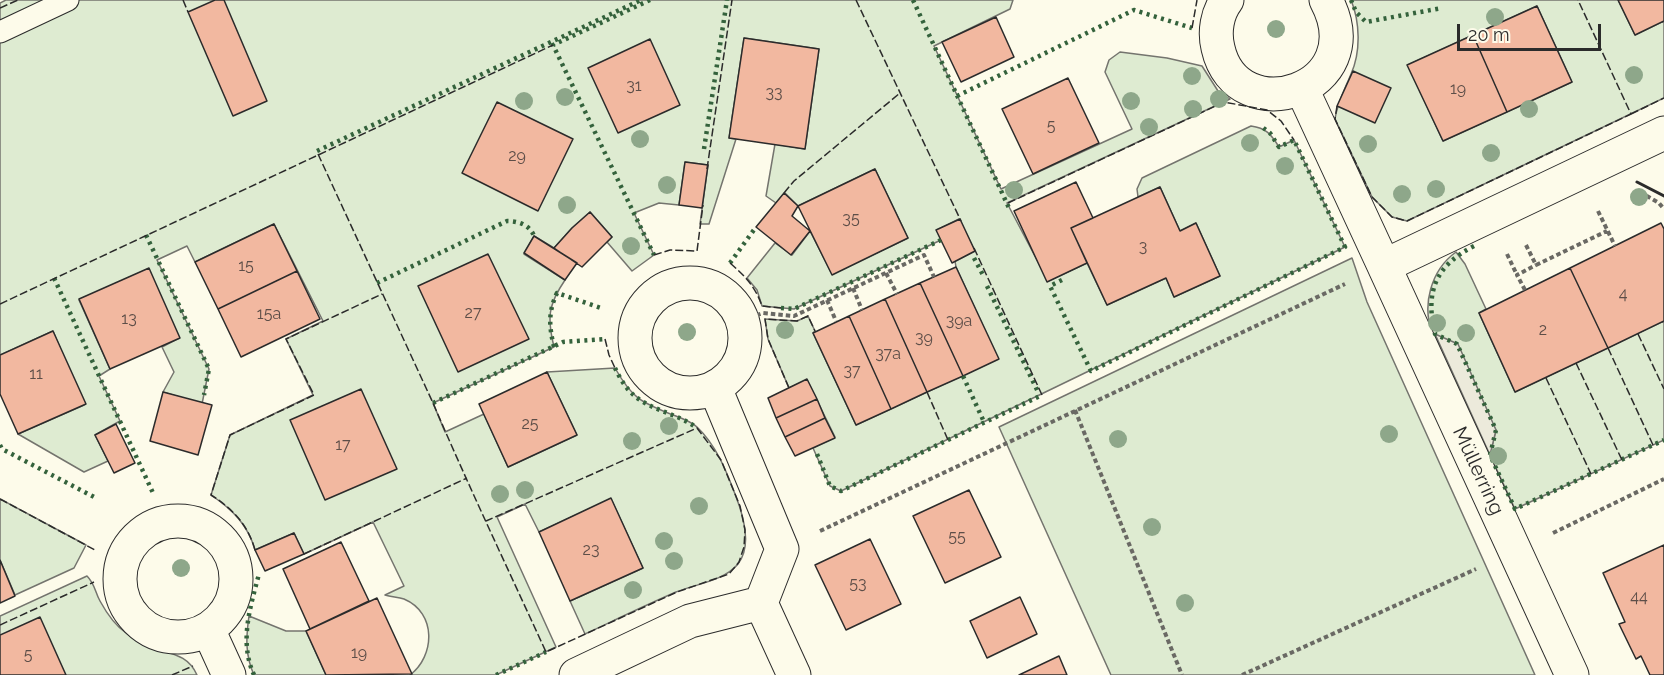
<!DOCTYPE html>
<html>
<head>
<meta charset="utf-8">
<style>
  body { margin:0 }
  #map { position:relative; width:1664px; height:675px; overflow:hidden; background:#fdfbea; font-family:Raleway,sans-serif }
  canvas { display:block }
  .scale { position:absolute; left:1457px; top:24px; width:144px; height:27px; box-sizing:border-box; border:3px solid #2b2b2b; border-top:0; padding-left:8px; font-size:18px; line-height:21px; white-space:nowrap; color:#2b2b2b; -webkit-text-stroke:4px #fdfbea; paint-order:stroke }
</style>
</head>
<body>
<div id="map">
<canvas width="1664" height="675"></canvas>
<div class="scale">20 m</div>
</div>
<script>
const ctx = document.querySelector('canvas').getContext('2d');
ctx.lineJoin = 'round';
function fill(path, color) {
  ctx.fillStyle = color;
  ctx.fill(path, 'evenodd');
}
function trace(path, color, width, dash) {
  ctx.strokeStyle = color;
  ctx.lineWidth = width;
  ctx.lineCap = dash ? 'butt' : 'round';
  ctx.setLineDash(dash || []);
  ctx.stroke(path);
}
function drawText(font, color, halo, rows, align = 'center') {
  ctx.font = font + ' Raleway,sans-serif';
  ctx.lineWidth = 4.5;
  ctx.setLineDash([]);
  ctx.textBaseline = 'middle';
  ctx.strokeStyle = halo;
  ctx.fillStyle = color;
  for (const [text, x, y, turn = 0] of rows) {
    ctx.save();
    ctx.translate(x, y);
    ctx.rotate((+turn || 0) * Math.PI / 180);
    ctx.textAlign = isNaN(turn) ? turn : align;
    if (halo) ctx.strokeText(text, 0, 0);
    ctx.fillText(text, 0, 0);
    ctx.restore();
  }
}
const green = new Path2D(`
  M6,0h1007l-3,9 -76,37 67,143 131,-60 -27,-57 4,-12 11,-8 47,6 35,8 16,25 12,8 -223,104 41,78 39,-18 20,42 59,-27 8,19 46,-21 -24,-53 -16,8 -20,-44 -22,10 -1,-8 5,-11 109,-52c15,2 20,8 28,21l15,-7 51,107 -504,244 -11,-5 -17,-38 22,-11 -28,-57 -18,8 -21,-49 -3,-20 32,2 11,-5 7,15 -2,2 43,92 142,-66 -42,-92 -1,-6 20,-10 -16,-32 -22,11 4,10 -147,69 -32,-3 -5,-16 -10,-12 28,-35 17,12 18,-24 22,43 76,-36 -33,-69 -77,37 -13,-13 -9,10 -10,-7 9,-52 30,5 14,-100 -75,-11 -15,100 7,1 -27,85h-9l8,-59 -23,-3 -6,43 -20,-2 -25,10 20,42 -22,16 -25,-29 5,-5 -22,-25 -18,16 -18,20 -20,-12 -10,18 41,26c-17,25 -18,38 -11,67l-121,56 12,29 39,-18 24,53 69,-32 -30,-63 68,-4c17,30 25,34 58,47 8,3 17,6 24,12 19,18 29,43 38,67 8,20 18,51 3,70 -14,17 -42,20 -62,28 -30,13 -61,28 -91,42l-15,-33 73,-33 -32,-69 -72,33 -14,-28 -28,13 59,130 -60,28h-86c25,-19 27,-62 -6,-76 -6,-2 -13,-2 -19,-4l19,-9 -31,-64 -69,32 -10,-21 -39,17c-7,-25 -22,-40 -44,-55l19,-60 83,-40 -27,-56 37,-18 -49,-97 -79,38 -8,-16 -30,14 52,109 -7,35 -39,-12 11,-20 -12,-25 17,-9 -31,-69 -69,31 31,69 -11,7 21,45 -25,14 13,26 -24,11 -66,-38 66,-29 -31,-74 -53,24v-352z
  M1351,0h267l17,35 29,-14v77l-257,123 -15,-4 -20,-20 -37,-78c2,-16 10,-30 16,-45 10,-22 9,-52 0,-74zM1537,6l35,76 -129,59 -35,-76z
  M1456,252l9,12 21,45 -7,4 36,79 149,-71v119l-149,69 -25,-54 6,-25 -63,-96c-12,-28 -2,-64 23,-82z
  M1352,258l15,44 168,373h-424l-112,-248z
  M0,499l86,46 -12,23 -59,27 -15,-35z
  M87,576c8,8 8,16 13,25 6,11 16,25 26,32 7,6 17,11 25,14 19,7 37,7 46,28h-197v-59z
  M249,616l37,15h20l20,44h-72c-9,-20 -8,-38 -5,-59z`);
fill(green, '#deebd1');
trace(green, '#74746e', 1.5);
const parking = new Path2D(`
  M1435,334l23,10 38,86 -6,25z`);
fill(parking, '#eceadb');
trace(parking, '#74746e', 1.5);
const building = new Path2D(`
  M215,0h9l43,101 -34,15 -45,-104z
  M1618,0h46v21l-29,14z
  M1537,6l35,76 -65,30 -34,-77z
  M996,17l18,40 -53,25 -19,-40z
  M1473,35l34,77 -64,29 -36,-76z
  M744,38l75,11 -14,100 -76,-11z
  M650,39l30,66 -62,28 -30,-65z
  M1353,71l38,17 -16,35 -38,-17z
  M1068,78l31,65 -66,31 -31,-65z
  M497,102l76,37 -35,72 -76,-38z
  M685,162l23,3 -6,43 -23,-3z
  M875,169l33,69 -76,37 -34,-69z
  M1076,182l17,36 -22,10 16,35 -40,19 -33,-71z
  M1160,187l20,44 16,-8 24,53 -46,21 -8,-19 -59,27 -36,-77z
  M784,193l14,13 -6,10 18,15 -19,24 -35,-28z
  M590,212l22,25 -30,30 -28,-19 18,-20z
  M960,219l15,32 -23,12 -16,-33z
  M1661,223l3,6v92l-56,27 -38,-80z
  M274,224l23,47 -79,38 -23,-47z
  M534,236l43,27 -12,17 -41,-27z
  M488,254l41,85 -71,33 -40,-86z
  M956,267l43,92 -36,17 -43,-93z
  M149,268l31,70 -70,31 -31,-70z
  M1570,268l38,80 -93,44 -36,-79z
  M297,271l23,48 -79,38 -23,-48z
  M920,283l43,93 -36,16 -42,-93z
  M885,299l42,93 -36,17 -42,-93z
  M849,316l42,93 -35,16 -43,-92z
  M53,331l33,73 -68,30 -18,-40v-39z
  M547,372l30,63 -69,32 -29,-63z
  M807,379l10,20 -41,19 -8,-20z
  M361,389l36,80 -72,31 -35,-80z
  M163,392l49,13 -14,50 -48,-14z
  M817,399l8,19 -40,19 -9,-19z
  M825,418l10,20 -40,18 -10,-19z
  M116,424l19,39 -21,10 -19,-38z
  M969,490l32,67 -56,26 -32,-67z
  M611,498l32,70 -73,33 -31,-69z
  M294,533l10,21 -39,17 -10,-21z
  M870,539l31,65 -55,26 -31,-65z
  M341,542l28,59 -59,28 -27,-60z
  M1664,545v130h-14l-9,-19 -5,3 -17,-35 6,-2 -22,-49z
  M0,560l15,36 -15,7z
  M1020,597l17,37 -50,24 -17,-37z
  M377,598l35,76 -86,1 -20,-44z
  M40,617l26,58h-66v-40z
  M1059,656l8,19h-48z`);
fill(building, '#f2b8a0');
trace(building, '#2b2b2b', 1.5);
const service = new Path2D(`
  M0,32l68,-32`);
const minor = new Path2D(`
  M1227,0c-10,13 -13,32 -9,48 19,85 156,42 108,-48
  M1302,89l82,177
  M635 338a55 55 0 1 1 110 0a55 55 0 1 1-110 0Z
  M715,388l67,161 -21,54 33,72
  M120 579a58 58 0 1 1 116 0a58 58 0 1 1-116 0Z
  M208,629l21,46
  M576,675l114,-54 71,-18
  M1572,675l-188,-409 280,-133`);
trace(service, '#2b2b2b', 23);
trace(minor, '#2b2b2b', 35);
trace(new Path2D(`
  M1640,192l19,11 5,6
  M1598,211l17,35
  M1526,245l10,20 71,-34
  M1507,254l10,21
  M886,273l11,21
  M853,288l9,22
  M1525,290l-8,-15 19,-10
  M827,300l9,21
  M742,320l21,-7 31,3 130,-61 10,22
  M1075,410l107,265
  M820,531l525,-247
  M1553,533l111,-54
  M1242,675l234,-106`), '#6a6964', 4, [4.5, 3]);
trace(service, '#fdfbea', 21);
trace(minor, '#fdfbea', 33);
trace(new Path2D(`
  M650,0l-97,45 101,210
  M913,0l96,208
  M1351,0l5,12 10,10 76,-14
  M957,96l177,-86 58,18
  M704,149l23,-149
  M317,151l324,-151
  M146,235l63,134 -5,26
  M1474,246c-39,20 -49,46 -39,88l22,10 39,86 -6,25 25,54 149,-69
  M974,258l9,17
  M730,263l26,-36
  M54,278l99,215
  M1062,280l-12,6 41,85 254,-124 -51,-107 -15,7 -9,-14 -8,-6
  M377,283l130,-62c11,0 23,4 27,15
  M987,286l52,108
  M781,308l13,1 147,-69
  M554,347c-5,-21 -6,-35 3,-54l47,16
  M615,368c3,6 7,14 12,20 17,22 49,24 70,40
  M963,376l21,46
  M433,403l130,-61 42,-3
  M0,445l2,4 94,49
  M817,454l13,32 11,5 201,-96
  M254,675c-15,-33 -4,-67 5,-101
  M496,675l50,-23`), '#34623c', 4.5, [3, 4.5]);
trace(new Path2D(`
  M183,0l5,12
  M856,0l105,221
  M0,8l18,-8
  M1192,28l5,-28
  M1337,106l-2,13 37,78 20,20 15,4 224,-107 -53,-114
  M1631,114l33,-16
  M318,154l115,249c36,84 75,166 113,249l131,-60 52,-18 10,-12 5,-15 1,-17 -5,-24 -19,-46 -24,-32 -211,93
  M707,169l25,-169
  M784,193l10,-12 106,-88
  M1008,203l216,-101 43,8 14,11 13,19
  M974,248l68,147
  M654,255l16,-5 27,1 6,-46
  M730,263c15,13 25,23 32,43l19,2
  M0,304l553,-259
  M1638,334l26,55
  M605,339l4,16 6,13
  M1608,348l45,97
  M1576,363l46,97
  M1546,378l45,96
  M789,388l-21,-49 -3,-20 32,2 11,-5 7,15
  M927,392l21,48
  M0,499l95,51
  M255,550c-7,-25 -22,-41 -44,-55l19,-60 84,-40 -28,-56 96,-45
  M304,554l163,-76
  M0,625l94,-43
  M172,675l21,-9`), '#2b2b2b', 1.5, [8, 3]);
trace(new Path2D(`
  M1637,182l27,14`), '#2b2b2b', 3);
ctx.fillStyle = '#8ea78a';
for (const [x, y] of [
  [1495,17],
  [1276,29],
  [1634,75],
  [1192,76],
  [565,97],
  [1219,99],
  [524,101],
  [1131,101],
  [1193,109],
  [1529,109],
  [1149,127],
  [640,139],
  [1250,143],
  [1368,144],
  [1491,153],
  [1285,166],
  [667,185],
  [1436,189],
  [1014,190],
  [1402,194],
  [1639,197],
  [567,205],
  [631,246],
  [1437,323],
  [785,330],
  [687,332],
  [1466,333],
  [669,426],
  [1389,434],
  [1118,439],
  [632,441],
  [1498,456],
  [525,490],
  [500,494],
  [699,506],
  [1152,527],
  [664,541],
  [674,561],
  [181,568],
  [633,590],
  [1185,603]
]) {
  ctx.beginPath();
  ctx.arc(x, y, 9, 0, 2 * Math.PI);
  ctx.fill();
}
drawText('16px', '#5d4e48', null, [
  ["31",634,86],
  ["19",1458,89],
  ["33",774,93],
  ["5",1051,126],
  ["29",517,156],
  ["35",851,219],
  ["3",1143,247],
  ["15",246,266],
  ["4",1623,294],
  ["27",473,313],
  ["15a",269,314],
  ["13",129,319],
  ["39a",959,321],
  ["2",1543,330],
  ["39",924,338],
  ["37a",888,354],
  ["37",852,371],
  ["11",36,374],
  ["25",530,424],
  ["17",343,445],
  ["55",957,537],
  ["23",591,550],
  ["53",858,584],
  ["44",1639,597],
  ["19",359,653],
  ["5",28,655]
]);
drawText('20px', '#2b2b2b', '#fdfbea', [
  ["Müllerring",1478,471,65]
]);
</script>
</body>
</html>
